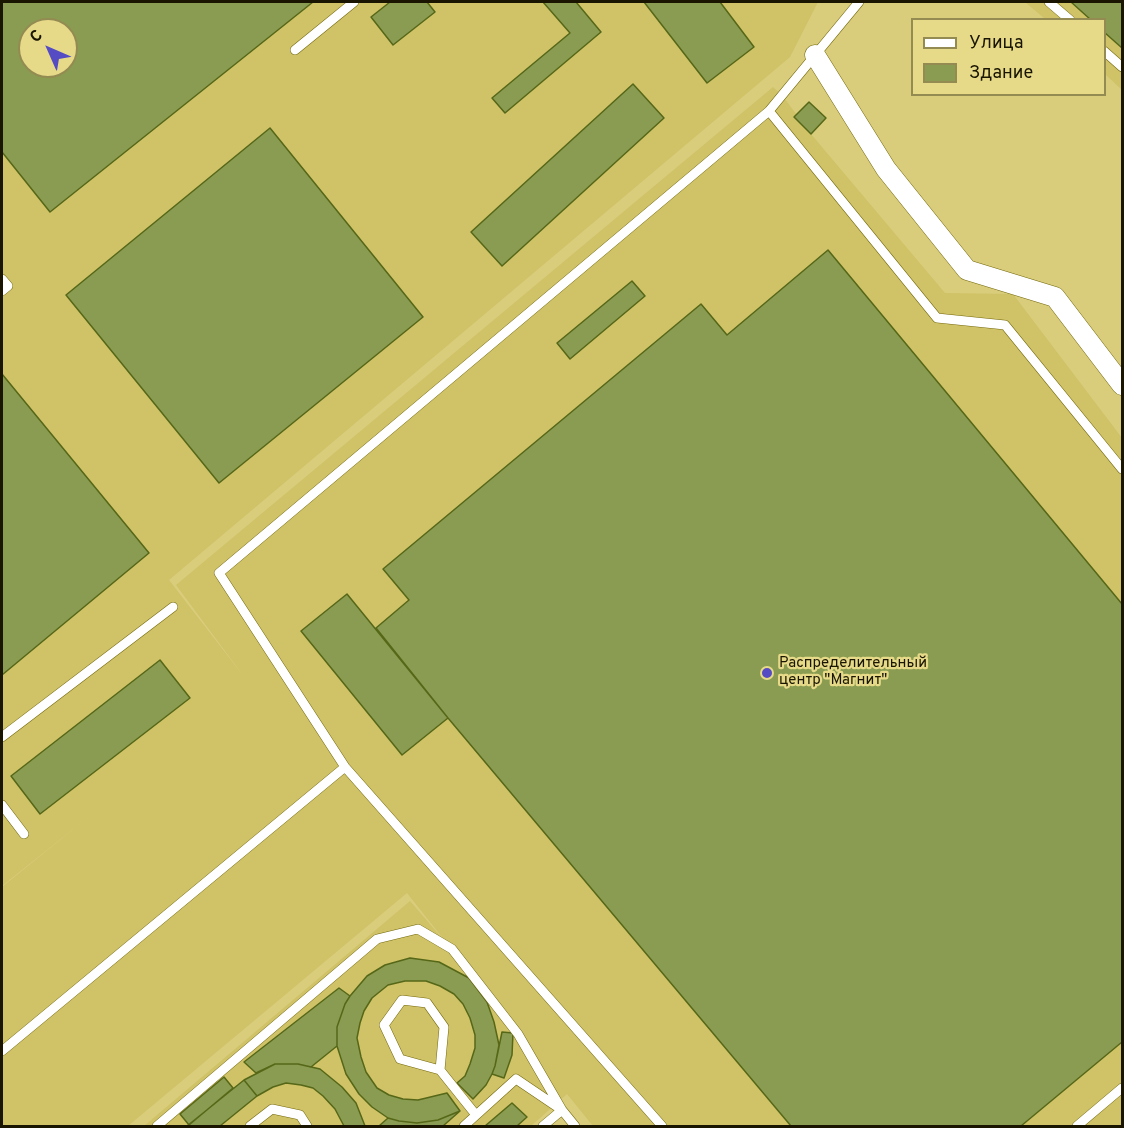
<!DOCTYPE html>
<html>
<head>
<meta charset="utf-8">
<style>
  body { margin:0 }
  #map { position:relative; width:1124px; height:1128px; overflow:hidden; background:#d9cd7c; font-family:Overpass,sans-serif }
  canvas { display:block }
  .frame { position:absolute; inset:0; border:3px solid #191500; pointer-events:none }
  .legend { position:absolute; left:911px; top:18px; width:195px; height:78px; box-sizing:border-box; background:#e6da89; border:2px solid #948b52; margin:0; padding:8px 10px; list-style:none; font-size:18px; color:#191500 }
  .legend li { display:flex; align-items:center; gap:12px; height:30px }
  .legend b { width:30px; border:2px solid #948b52 }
  .north { position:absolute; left:18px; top:18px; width:60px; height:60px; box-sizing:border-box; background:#e6da89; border:2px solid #948b52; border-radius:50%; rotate:315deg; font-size:16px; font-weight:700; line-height:24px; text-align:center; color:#191500 }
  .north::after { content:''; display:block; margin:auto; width:21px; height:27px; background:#554cc3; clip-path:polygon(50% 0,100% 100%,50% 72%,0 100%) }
</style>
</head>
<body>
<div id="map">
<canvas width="1124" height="1128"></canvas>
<div class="frame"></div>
<ul class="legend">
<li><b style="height:8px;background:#fff"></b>Улица</li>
<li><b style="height:16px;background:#899c51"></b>Здание</li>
</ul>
<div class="north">С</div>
</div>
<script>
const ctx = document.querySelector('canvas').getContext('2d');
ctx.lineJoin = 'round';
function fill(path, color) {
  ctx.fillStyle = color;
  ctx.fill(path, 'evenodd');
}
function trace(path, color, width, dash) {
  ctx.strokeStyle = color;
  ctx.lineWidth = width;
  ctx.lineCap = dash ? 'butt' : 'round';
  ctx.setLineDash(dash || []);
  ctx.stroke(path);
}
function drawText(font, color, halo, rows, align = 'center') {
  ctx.font = font + ' Overpass,sans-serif';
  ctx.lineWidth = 4.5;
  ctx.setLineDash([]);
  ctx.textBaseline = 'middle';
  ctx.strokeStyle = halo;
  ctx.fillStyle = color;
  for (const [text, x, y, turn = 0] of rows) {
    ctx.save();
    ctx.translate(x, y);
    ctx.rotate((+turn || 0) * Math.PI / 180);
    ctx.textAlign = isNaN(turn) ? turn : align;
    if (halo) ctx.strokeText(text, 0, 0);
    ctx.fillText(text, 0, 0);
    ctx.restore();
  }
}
fill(new Path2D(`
  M2,2h816l-28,55 -621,523 76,98 -69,-93 597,-498 9,8 29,39 134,159 68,1 109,144v688h-529l-26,-32 -36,32h-387l266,-225 39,45 -42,-53 -279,233h-126v-239l90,-73 -90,72zM30,30h36v36h-36z
  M1025,2h97v88l-17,-16 -1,-54 -59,-1z`), '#cfc267');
const building = new Path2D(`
  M2,2h311l-263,210 -48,-60zM30,30h36v36h-36z
  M390,2h37l8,10 -42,33 -22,-28z
  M543,2h33l25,30 -96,81 -13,-15 78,-65z
  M644,2h76l34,45 -47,36z
  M1071,2h51v46l-18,-16v-12h-13z
  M633,84l31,34 -162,148 -31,-34z
  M809,102l17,16 -15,16 -17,-17z
  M270,128l153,189 -204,166 -153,-188z
  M828,250l294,354v438l-101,84h-230l-343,-408 -72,-90 33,-28 -26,-31 318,-265 26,31z
  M632,281l13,15 -75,63 -13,-16z
  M2,374l147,179 -147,122z
  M347,594l101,124 -46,37 -101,-124z
  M160,660l30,38 -150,116 -29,-38z
  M410,958l29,4 30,16 18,24 7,20 5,23 -4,21 -3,8 -6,11 -13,14 -16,-16 8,-7 5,-12 5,-16v-13l-5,-17 -7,-14 -9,-10 -14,-8 -14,-5h-21l-17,4 -16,13 -8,13 -4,12 -3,15 4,19 5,15 11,16 12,7 14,4 15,1 29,-7 13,18 -22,9 -21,3 -18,-2 -11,-3 -16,-11 -13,-13 -13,-20 -9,-28v-19l8,-23 5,-8 17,-20 18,-11z
  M339,988l11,8 -5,8 -8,23v19l-26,21 -13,-3h-23l-19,9 -12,-11z
  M502,1032l11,1 -1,22 -8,23 -12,-4 3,-8z
  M275,1064h23l22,5 22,18 14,16 9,23h-21l-9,-17 -12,-13 -10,-8 -12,-3 -15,-2 -13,4 -16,9 -13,-16z
  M224,1077l9,11 -44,37 -9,-11z
  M244,1080l13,16 -37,30h-33z
  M512,1103l15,14 -10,9h-32z
  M460,1111l-17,15h-64l9,-8 11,3 18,2 21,-3z`);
fill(building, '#899c51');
trace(building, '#566718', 1.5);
const service = new Path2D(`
  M1049,2l21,18
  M295,50l59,-48
  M1104,51l18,16
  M769,111l168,207 68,7 117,144
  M2,279l6,7 -6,5
  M2,737l171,-130
  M2,805l22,29
  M2,1051l343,-284
  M440,1070l4,-43 -17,-24 -25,-3 -18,25 16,34 40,11 36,45
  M157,1126l220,-187 41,-10 34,20 66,85 44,76
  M250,1126l22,-17 28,6 7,11
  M464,1126l52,-47 43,29
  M543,1126l19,-16 13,16
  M662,1126l-317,-359 -126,-194 550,-462 90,-109
  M1077,1126l45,-38`);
const minor = new Path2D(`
  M815,55l71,114 81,101 88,27 67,88`);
trace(service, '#74680a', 10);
trace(minor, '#74680a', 21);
trace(service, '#fff', 9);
trace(minor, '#fff', 20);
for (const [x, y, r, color] of [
  [767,673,6,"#554cc3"]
]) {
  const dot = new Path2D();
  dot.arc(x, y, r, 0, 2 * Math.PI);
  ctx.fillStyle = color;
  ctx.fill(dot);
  trace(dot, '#e6da89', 2);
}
drawText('15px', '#191500', '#e6da89', [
  ["Распределительный",779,664],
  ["центр \"Магнит\"",779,681]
], 'left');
</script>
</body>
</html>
